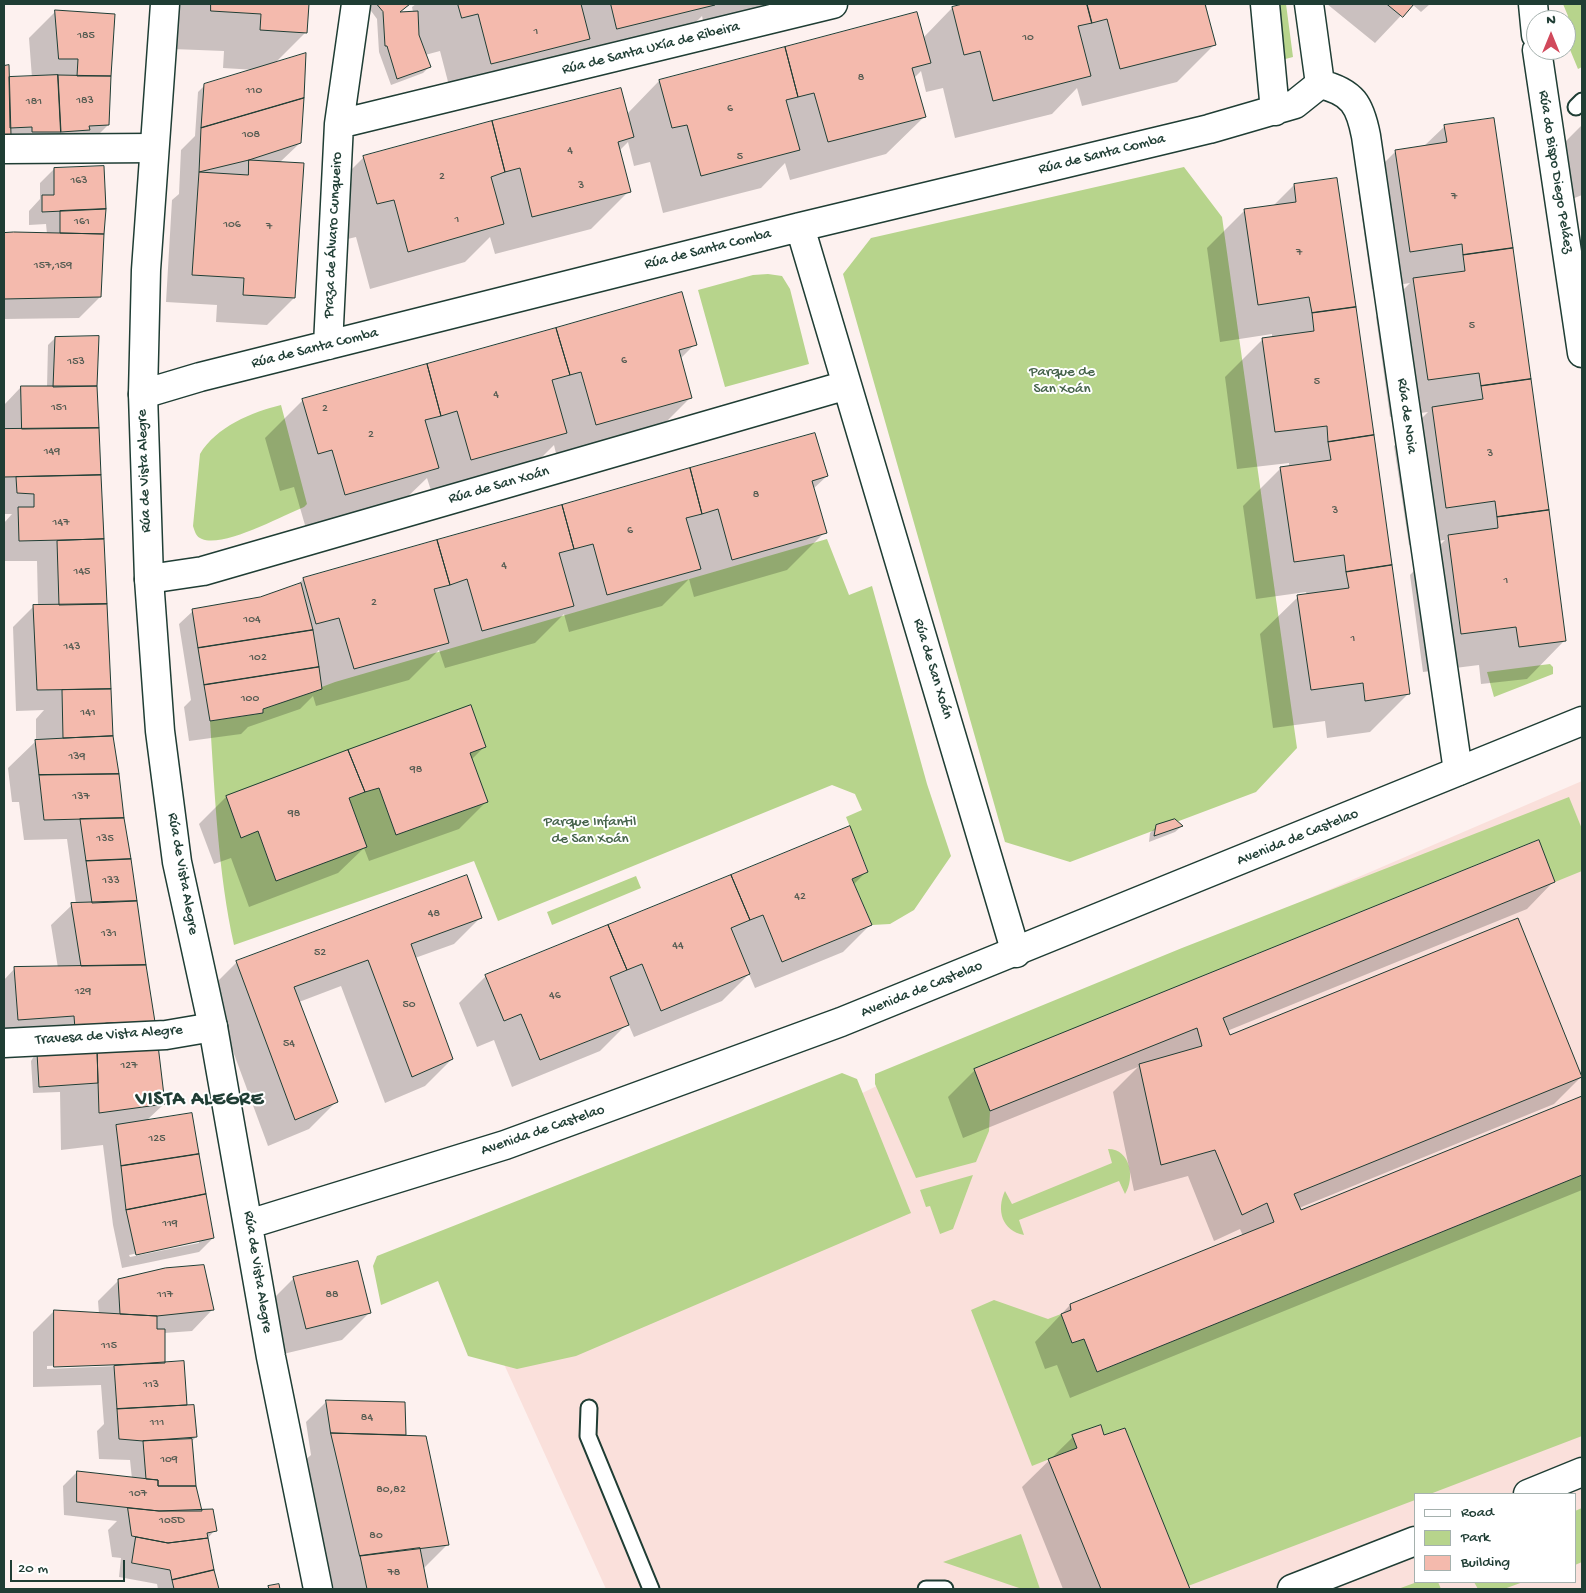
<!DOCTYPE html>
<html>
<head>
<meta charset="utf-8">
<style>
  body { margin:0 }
  #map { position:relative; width:1586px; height:1593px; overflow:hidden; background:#fdf1ef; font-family:"Gochi Hand",sans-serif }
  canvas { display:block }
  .frame { position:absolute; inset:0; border:5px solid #1f3d34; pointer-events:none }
  .legend { position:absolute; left:1414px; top:1493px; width:162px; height:90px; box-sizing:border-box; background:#fff; border:1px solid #a5b1ae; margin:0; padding:6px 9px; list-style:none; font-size:15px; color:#1f3d34 }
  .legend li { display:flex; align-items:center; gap:10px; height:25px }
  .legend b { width:25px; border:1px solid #a5b1ae }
  .north { position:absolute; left:1526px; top:10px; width:50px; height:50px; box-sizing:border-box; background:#fff; border:1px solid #a5b1ae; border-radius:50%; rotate:0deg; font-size:14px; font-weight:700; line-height:20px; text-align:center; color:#1f3d34 }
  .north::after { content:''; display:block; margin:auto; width:18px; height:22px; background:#d1495b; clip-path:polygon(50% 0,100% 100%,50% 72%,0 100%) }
  .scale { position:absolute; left:10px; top:1560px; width:115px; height:22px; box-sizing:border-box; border:2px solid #1f3d34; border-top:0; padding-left:6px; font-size:15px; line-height:18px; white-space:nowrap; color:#1f3d34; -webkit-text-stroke:4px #fff; paint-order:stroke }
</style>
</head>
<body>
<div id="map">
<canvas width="1586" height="1593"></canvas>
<div class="frame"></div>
<ul class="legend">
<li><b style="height:6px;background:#fff"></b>Road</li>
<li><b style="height:14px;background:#b7d48c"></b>Park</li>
<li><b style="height:14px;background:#f4baad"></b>Building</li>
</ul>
<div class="north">N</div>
<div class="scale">20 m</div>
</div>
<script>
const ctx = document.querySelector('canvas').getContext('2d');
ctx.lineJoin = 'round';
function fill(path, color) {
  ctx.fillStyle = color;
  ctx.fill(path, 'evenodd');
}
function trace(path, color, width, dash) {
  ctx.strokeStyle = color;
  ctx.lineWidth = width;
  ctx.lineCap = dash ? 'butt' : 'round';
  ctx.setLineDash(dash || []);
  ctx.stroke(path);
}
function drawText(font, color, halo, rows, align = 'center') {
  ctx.font = font + ' "Gochi Hand",sans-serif';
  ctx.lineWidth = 4;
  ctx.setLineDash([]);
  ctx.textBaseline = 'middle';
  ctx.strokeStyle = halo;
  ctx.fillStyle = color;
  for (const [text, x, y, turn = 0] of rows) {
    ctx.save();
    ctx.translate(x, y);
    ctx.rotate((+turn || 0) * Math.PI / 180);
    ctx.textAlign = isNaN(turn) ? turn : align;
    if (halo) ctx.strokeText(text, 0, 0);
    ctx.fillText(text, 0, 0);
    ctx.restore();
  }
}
fill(new Path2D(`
  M1582,781v808h-976l-137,-302 438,-216zM1415,1494h160v88h-160z`), '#fae0db');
fill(new Path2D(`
  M1270,4h16l7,53 -19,5z
  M1563,4h19v63l-4,2 -12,-29 2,-24z
  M1184,167l38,50 75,531 -41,44 -186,70 -65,-20 -162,-568 28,-36z
  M768,274l14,2 8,13 19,75 -84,23 -27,-97 55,-15z
  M281,405l26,99 -3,3c-22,9 -81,41 -102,32 -6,-2 -7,-7 -9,-13l7,-72c16,-27 52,-42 81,-49z
  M827,539l22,56 23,-9 55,198 24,72 -37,54 -24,14 -18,1 -20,-46 16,-8 -22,-54 16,-7 -7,-16 -23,-9 -334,136 -24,-60 -240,84c-16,-73 -19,-149 -24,-224l53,-8v-4l72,-27z
  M1550,664l3,3v7l-59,23 -7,-25z
  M1569,797l13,32v42l-27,11 -17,-42 -563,229 15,42 -1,20 -13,31 -60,16 -41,-94v-10l307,-126z
  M636,876l5,12 -89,37 -5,-13z
  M842,1073l15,6 54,134 -335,143 -59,13 -49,-13 -30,-75 -57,24 -8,-39 4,-10z
  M1108,1149c23,0 27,30 17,45l-6,-13 -100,39 5,15c-22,-4 -28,-25 -19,-44l7,13 100,-41z
  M973,1175l-20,54 -13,5 -10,-28 -4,1 -6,-17z
  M1582,1175v261l-152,58h-15v6l-227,86 -63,-158 -21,7 -3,-10 -28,10 4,13 -45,18 -61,-156 23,-10 54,19 13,-5 11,29 12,-4 13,33z
  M1582,1508v54l-7,3v-54z
  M1021,1534l19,55h-18l-79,-27z
  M1417,1582h21l3,7h-43z
  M1474,1582h49l-19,7h-26z`), '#b7d48c');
fill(new Path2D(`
  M176,4h131l-1,28 -33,33 27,78 -21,20 15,135 -27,27 -51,-3 1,-17 -51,-3 6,-102 7,-6 2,-44 14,-14 3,-44 6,-6 52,-16 -33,-2 1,-17 -51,-2z
  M366,4h44l-12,9 15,-1 -1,-5 4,-3h396l-105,34 -5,-22 -26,26 -97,24 -3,-14 -25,25 -98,24 -13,-50 -15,4 5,11 -7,7 -32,12 -12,-33 -2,-33z
  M968,4h238l8,41 -37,37 -95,24 -5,-18 -25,26 -97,24 -12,-50 -17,4 -5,-21 -7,7 10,39 -38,37 -96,26 -5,-17 -24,25 -98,25 -13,-51 -16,4 -6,-24 -9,9 10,40 -38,38 -96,25 -5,-17 -25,25 -95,27 -14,-52 -17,4 -13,-46 38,-38 263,-43 32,-33 264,-43 29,-30z
  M1327,4h103l-9,8 -9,-8 -37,39z
  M56,11l58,4 -6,110 -14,14 -90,2v-74h3v11h25l-3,-40z
  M1582,125v70l-10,4 -18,-46z
  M1445,126l119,515 -37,38 -46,5 -2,-19 -56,7 -13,-97 35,-35 -36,5 -15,-99 34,-34 -38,5 -14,-100 34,-34 -38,6 -14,-100 38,-38 27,-4z
  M103,167l-3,130 -21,21 -75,1v-85h43l-1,-10 -17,1v-14l11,-12v-16l14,-14z
  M1294,185l114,509 -38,38 -43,6 -2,-17 -52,7 -13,-94 38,-37 9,-2 -1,-3 -50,7 -13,-93 38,-38 8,-1v-4l-52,6 -12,-92 38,-38 9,-1v-4l-52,8 -13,-94 38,-38 28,-4z
  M55,338l41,48 16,350 52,368 -18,17 67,117 -14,14 -77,16 -9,-43 -10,-80 -42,5 -1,-58 -27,1 -2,-32 5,-8 -32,2v-75l11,-12h43l-7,-43 21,-20 4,-1 -9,-65 -43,1 -5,-38h-7l-4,-34 28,-27v-22l8,-9 -28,1 -3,-84 21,-21h4l-1,-45h-33v-38l8,-9h-8v-109l17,-18h26l1,-42zM199,1240v3l-69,14 -1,-2z
  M695,344l-15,15 11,38 -38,38 -95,27 -4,-17 -26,26 -95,26 -6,-19 -28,27 -92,27 -13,-45 -14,4 -15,-53 38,-38z
  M814,434l13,42 -14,13 12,43 -38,38 -93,27 -5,-18 -27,27 -93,26 -5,-18 -29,29 -90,25 -6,-18 -30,30 -93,26 -3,-10 -13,13 -52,18 -7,7 -52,7 -5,-34 7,-7 -12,-76 14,-13 68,-12 36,-13 6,-7z
  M485,746l-14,14 15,42 -27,27 -90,32 -5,-13 -26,25 -89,34 -18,-49 -17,6 -15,-40 27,-27z
  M1157,826h25l-7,6 -26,10 1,-9z
  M867,871l-14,14 17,40 -27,27 -88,36 -6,-14 -27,27 -88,36 -6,-14 -28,28 -88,36 -18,-47 -17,7 -18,-44 27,-27z
  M1554,881l-27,28 -300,122 2,5 352,41 -27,27 -255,104 2,4 281,-114v92l-512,208 -13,-33 -12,4 -10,-27 35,-37 173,-69 -3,-7 -26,12 -26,-65 -54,15 -21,-99 25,-25 -175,71 -15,-41 27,-27z
  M481,917l-27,27 -39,14 37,101 -27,27 -40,17 -44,-117 -42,16 37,100 -27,27 -41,17 -58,-157 27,-27z
  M294,1278l75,35 -27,27 -63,15 -12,-50z
  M119,1280l93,30 -20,21 -28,2v31l22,40 -2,3 12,30 -5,5 4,44 6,25 14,19 -8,9 11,50h-60l-1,-5 -38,-7 2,-19 -9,-1 -4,-27 9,-9 -53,-6 -1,-29 14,-14 55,7 -2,-19 -31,-1 -2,-28 7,-7 -3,-39 -68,2v-55l21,-21 45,3 -1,-13zM147,1363v2h-6l-94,4v-3z
  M327,1401l77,3 1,33 43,107 -25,25 3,20h-92l-30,-128 7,-6 -5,-33z
  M1124,1429l64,160h-125l-41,-102 51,-50h30z`), '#0003');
const building = new Path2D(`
  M211,4h98l-2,29 -47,-3 1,-16 -50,-3z
  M377,4h33l-10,8 18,-1 1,24 12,32 -34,12 -10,-33h-2l-2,-34z
  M458,4h123l9,35 -99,25 -13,-50 -16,4z
  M611,4h104v1l-98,24z
  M963,4h124l5,19 -14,3 13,50 -98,25 -13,-50 -16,4 -12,-48z
  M1087,4h118l11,41 -96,24 -13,-50 -15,4z
  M1387,4h27l-11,13z
  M55,10l60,4 -4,62h-34l1,-17h-19z
  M917,12l14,51 -19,5 14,49 -98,25 -14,-49 -16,4 -13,-50z
  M785,47l13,50 -12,3 14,50 -99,26 -14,-51 -15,3 -13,-48z
  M306,53l-2,45 -103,30 3,-44z
  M9,65l2,70 -7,1v-70z
  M58,75l53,1 -2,49 -20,1 1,4 -29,2z
  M58,75l3,57h-29v-5l-22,1 -1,-51z
  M621,88l13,49 -16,5 13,50 -99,25 -12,-49 -15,4 -13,-51z
  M304,98l-3,45 -52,17 -50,12 2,-44z
  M1494,118l19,130 -50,7 -1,-11 -52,8 -15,-102 52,-8 -3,-17z
  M492,121l13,51 -14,5 13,47 -96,28 -14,-52 -17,4 -14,-48z
  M249,160l55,3 -9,135 -52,-3 1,-17 -52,-3 7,-103 49,3z
  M104,166l2,43 -64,3v-17h12v-27z
  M1337,178l19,129 -44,6 -3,-16 -51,8 -14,-96 52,-7 -2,-18z
  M106,209l-2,25 -44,-1v-22z
  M14,232l90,2 -3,63 -97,2v-66z
  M1513,248l18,131 -50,7 -2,-13 -51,7 -15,-102 52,-7 -2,-16z
  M682,292l15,53 -18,5 13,48 -96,27 -15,-53 -11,3 -14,-47z
  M1356,307l18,128 -46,7 -1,-16 -52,6 -13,-94 52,-7 -2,-18z
  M556,328l14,47 -18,5 15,53 -96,27 -14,-49 -16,5 -14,-52z
  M99,336l-2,50 -44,1 2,-50z
  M427,364l14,52 -16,4 14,48 -94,27 -13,-45 -14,4 -16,-55z
  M1531,379l18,131 -52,7 -2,-16 -49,7 -14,-101 51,-8 -2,-13z
  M21,386h76l2,42 -77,1z
  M99,428l2,47 -97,2v-48z
  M815,433l13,43 -16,5 15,52 -95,27 -14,-51 -16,5 -12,-46z
  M1374,435l18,130 -46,7 -2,-17 -50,7 -14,-95 51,-7 -3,-18z
  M690,468l12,46 -16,4 15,51 -94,26 -14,-51 -19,5 -12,-44z
  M101,475l3,64 -85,2 -1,-34h16v-13l-17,-1 -1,-16z
  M562,505l12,44 -15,4 15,53 -92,25 -15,-52 -17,6 -13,-45z
  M1549,510l17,131 -47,6 -3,-20 -55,7 -13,-99 50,-7 -1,-11z
  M104,539l3,65 -48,1 -2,-64z
  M437,540l13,45 -16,4 15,54 -95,26 -15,-51 -23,6 -13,-46z
  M1392,565l18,129 -45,7 -2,-18 -52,7 -14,-95 52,-7 -3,-16z
  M301,583l12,47 -115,18 -6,-39 68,-12z
  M107,604l4,85 -74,1 -4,-85z
  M313,630l6,37 -115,18 -6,-37z
  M319,667l3,22 -59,20v4l-53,8 -6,-36z
  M111,689l2,47 -50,2 -1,-48z
  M471,705l15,42 -16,6 18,49 -92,33 -17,-47 -14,4 -17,-42z
  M113,736l6,38 -80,1 -4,-35z
  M348,750l17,42 -16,6 18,49 -91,34 -18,-50 -17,7 -15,-42z
  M119,774l5,44 -80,2 -5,-45z
  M124,818l7,41 -45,2 -6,-42z
  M1175,819l8,7 -29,10 2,-11z
  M850,826l18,46 -16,7 20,46 -90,37 -19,-47 -13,5 -19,-45z
  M1539,840l16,42 -332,136 7,17 288,-117 64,159 -288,117 7,16 281,-114v79l-485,197 -13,-33 -12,4 -11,-29 10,-4 -1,-6 204,-82 -7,-19 -25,12 -27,-65 -54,15 -22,-101 63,-18 -5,-18 -207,83 -16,-42z
  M131,859l6,42 -45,2 -6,-42z
  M467,875l15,43 -71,26 42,115 -41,18 -44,-117 -74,27 44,115 -43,18 -59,-159z
  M731,875l19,45 -19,8 19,46 -89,37 -19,-47 -15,6 -19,-45z
  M137,901l9,64 -65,1 -10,-63z
  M608,925l19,45 -17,7 19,48 -89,35 -19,-46 -17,7 -19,-46z
  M146,965l9,57 -48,1 -32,6 -1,-13 -56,4 -4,-53z
  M158,1045l7,59 -66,9 -2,-64z
  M97,1049l1,34 -59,4 -2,-34z
  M192,1113l7,41 -78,12 -5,-41z
  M199,1154l7,40 -80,16 -5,-44z
  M206,1194l8,44 -78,17 -10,-45z
  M358,1261l13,52 -65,16 -13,-52z
  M204,1265l10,45 -57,6 -37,-2 -2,-35 47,-11z
  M54,1310l103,6v13h8v34l-111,4z
  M184,1361l3,44 -70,4 -3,-43z
  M326,1400l79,2 1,33 -75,-2z
  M194,1405l3,32 -54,4 -24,-2 -2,-30z
  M1101,1425l3,10 21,-7 65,161h-89l-53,-130 29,-11 -5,-13z
  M331,1433l95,3 23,109 -89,11z
  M192,1439l4,47h-38v-6l-12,-1 -3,-38z
  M77,1471l81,9v6h38l6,25h-43l-82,-9z
  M128,1508l31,3 54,-2 4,22 -10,2 1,5 -40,5 -36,-7z
  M136,1537l32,6 40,-5 6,32 -42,10 -2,-10 -38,-7z
  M420,1548l8,41h-61l-7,-33z
  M214,1570l5,19h-45l-2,-9z
  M279,1584l1,5h-11l-1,-3z`);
fill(building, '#f4baad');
trace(building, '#1f3d34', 1);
const lane = new Path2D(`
  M1576,107l6,-6
  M589,1408l-1,28 63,153
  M926,1589h19`);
const street = new Path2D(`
  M1265,4l10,107
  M1309,4l11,80
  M1533,4l3,31
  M1537,50l45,303
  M1320,84c33,8 40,21 46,52l92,635
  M339,124l494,-120
  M4,149l150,-1
  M800,227l216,726
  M328,345l11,-221 17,-120
  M143,394l57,-17 600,-150 409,-98 86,-25 25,-20
  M149,579l54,-8 644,-186
  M4,1043l162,-8 47,-8
  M1528,1494l54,-22
  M1292,1589l123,-48`);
const secondary = new Path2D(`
  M165,4l-19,266 -3,124 6,185 11,152 17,131 36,165 58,330 47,232
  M249,1224l256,-79 336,-123 741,-301`);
trace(lane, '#1f3d34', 19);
trace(street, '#1f3d34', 31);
trace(secondary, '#1f3d34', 31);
trace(lane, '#fff', 15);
trace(street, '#fff', 28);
trace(secondary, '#fff', 28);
drawText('12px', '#545c52', null, [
  ["1",536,32],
  ["185",86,36],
  ["10",1028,38],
  ["8",861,78],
  ["110",254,91],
  ["183",85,101],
  ["181",34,102],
  ["6",730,109],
  ["108",251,135],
  ["4",570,151],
  ["5",740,157],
  ["2",442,177],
  ["163",79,181],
  ["3",581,186],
  ["7",1454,197],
  ["1",457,220],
  ["161",82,222],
  ["106",232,225],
  ["7",269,227],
  ["7",1299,253],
  ["157,159",53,266],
  ["5",1472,326],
  ["6",624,361],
  ["153",76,362],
  ["5",1317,382],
  ["4",496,395],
  ["151",59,408],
  ["2",325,409],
  ["2",371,435],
  ["149",52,452],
  ["3",1490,454],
  ["8",756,495],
  ["3",1335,511],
  ["147",61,523],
  ["6",630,531],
  ["4",504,566],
  ["145",82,572],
  ["1",1506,581],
  ["2",374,603],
  ["104",252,620],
  ["1",1353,639],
  ["143",72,647],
  ["102",258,658],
  ["100",250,699],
  ["141",88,713],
  ["139",77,757],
  ["98",416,770],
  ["137",81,797],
  ["98",294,814],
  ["135",105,839],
  ["133",111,881],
  ["42",800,897],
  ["48",434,914],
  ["131",109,934],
  ["44",678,946],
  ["52",320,953],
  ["129",83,992],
  ["46",555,996],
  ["50",409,1005],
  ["54",289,1044],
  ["127",129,1066],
  ["125",157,1139],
  ["119",170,1224],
  ["117",165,1295],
  ["88",332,1295],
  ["115",109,1346],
  ["113",151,1385],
  ["84",367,1418],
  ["111",157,1423],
  ["109",169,1460],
  ["80,82",391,1490],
  ["107",138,1494],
  ["105D",172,1521],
  ["80",376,1536],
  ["78",394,1573]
]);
drawText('15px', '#1f3d34', '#fff', [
  ["Rúa de Santa Uxía de Ribeira",651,49,-14],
  ["Rúa de Santa Comba",1102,155,-14],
  ["Rúa do Bispo Diego Peláez",1555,172,81],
  ["Praza de Álvaro Cunqueiro",334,235,-87],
  ["Rúa de Santa Comba",708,250,-14],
  ["Rúa de Santa Comba",315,349,-14],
  ["Rúa de Noia",1406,416,82],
  ["Rúa de Vista Alegre",145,471,-92],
  ["Rúa de San Xoán",499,486,-16],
  ["Rúa de San Xoán",932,669,73],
  ["Avenida de Castelao",1298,838,-22],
  ["Rúa de Vista Alegre",182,874,80],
  ["Avenida de Castelao",922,990,-22],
  ["Travesa de Vista Alegre",109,1036,-4],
  ["Avenida de Castelao",543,1131,-19],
  ["Rúa de Vista Alegre",257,1272,81]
]);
drawText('15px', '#45634a', '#fff', [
  ["Parque de",1062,373],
  ["San Xoán",1062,390],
  ["Parque Infantil",590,823],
  ["de San Xoán",590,840]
]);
ctx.letterSpacing = '1px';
drawText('bold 20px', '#1f3d34', '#fff', [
  ["VISTA ALEGRE",200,1101]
]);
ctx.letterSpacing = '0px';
</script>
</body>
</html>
